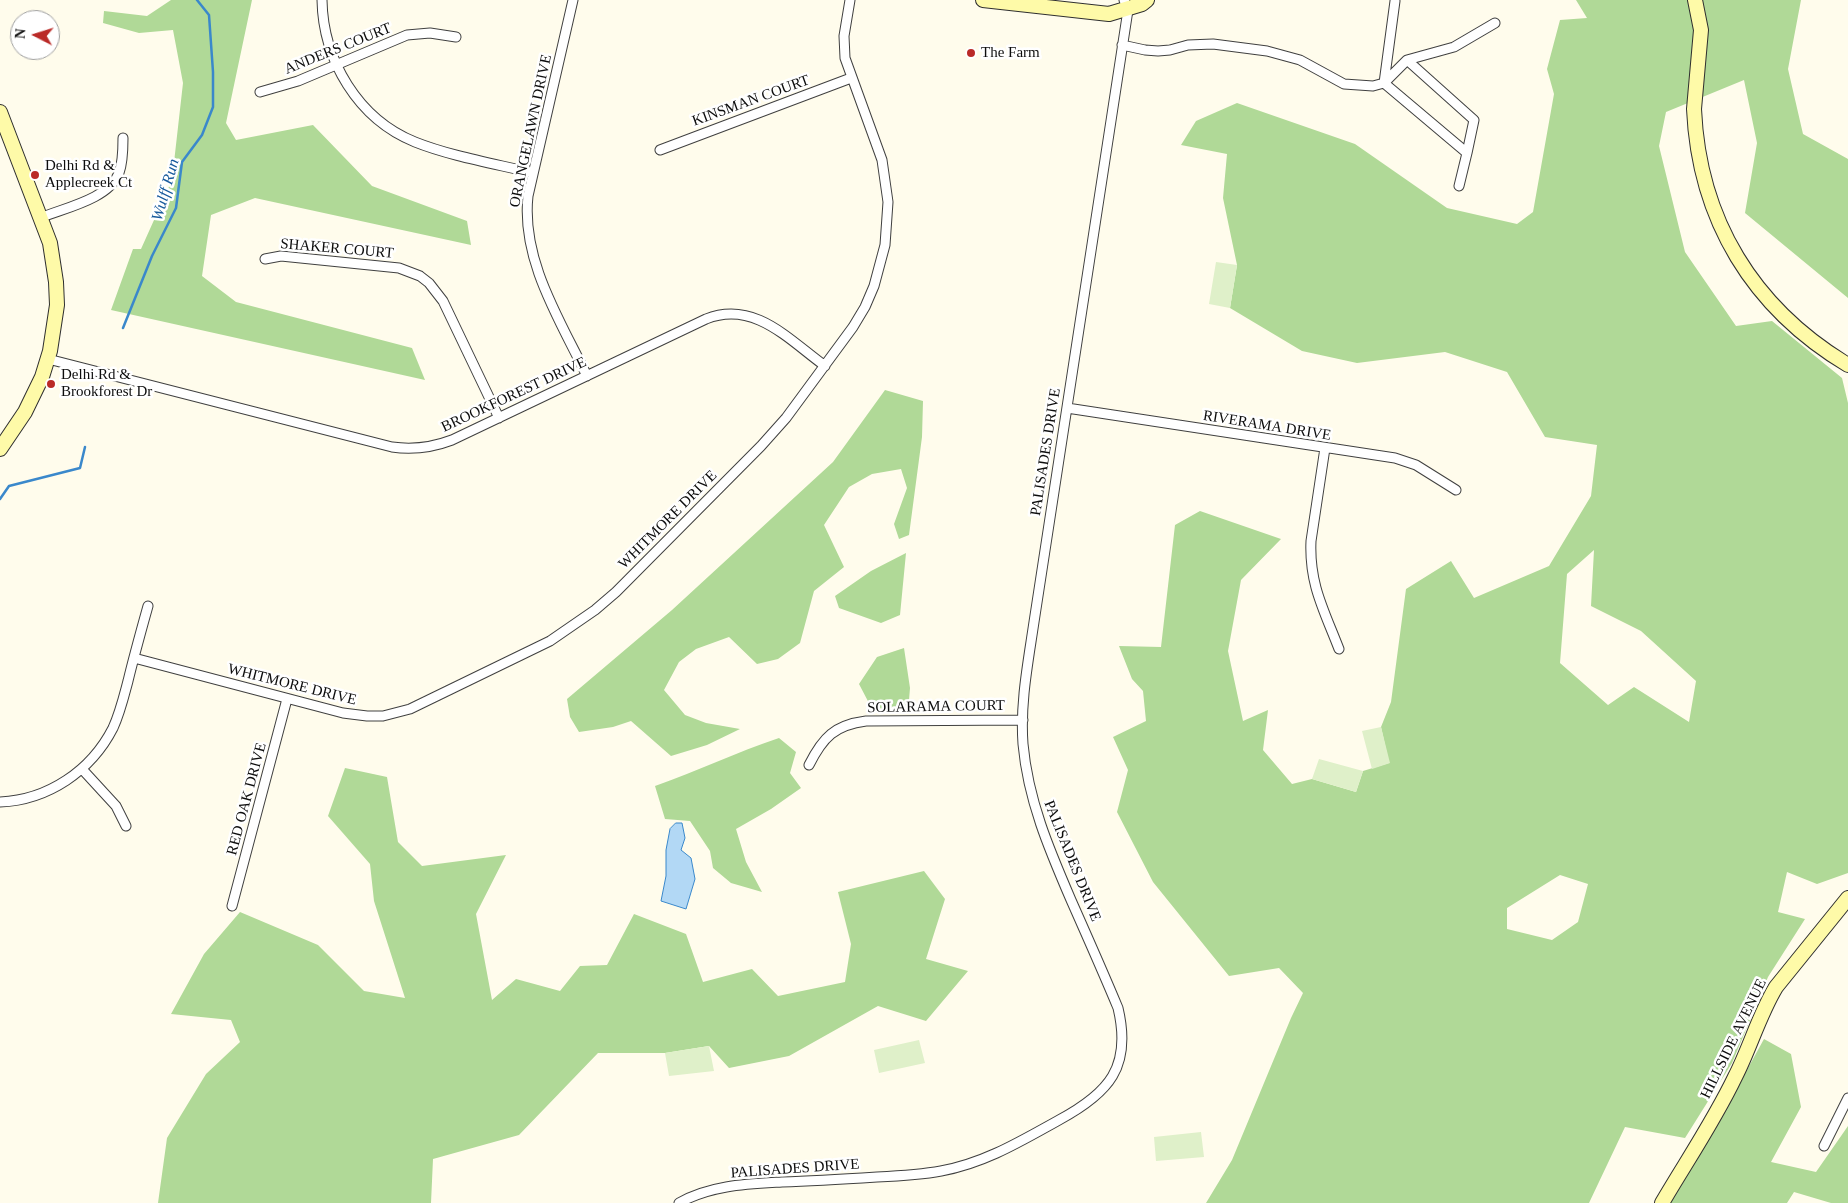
<!DOCTYPE html>
<html>
<head>
<meta charset="utf-8">
<style>
  body { margin:0 }
  #map { position:relative; width:1848px; height:1203px; overflow:hidden; background:#fffcec; font-family:Georgia,serif }
  canvas { display:block }
  .north { position:absolute; left:10px; top:10px; width:50px; height:50px; box-sizing:border-box; background:#fff; border:1px solid #9e9e9e; border-radius:50%; rotate:275deg; font-size:14px; font-weight:700; line-height:20px; text-align:center; color:#0d0d0d }
  .north::after { content:''; display:block; margin:auto; width:18px; height:22px; background:#ba2a27; clip-path:polygon(50% 0,100% 100%,50% 72%,0 100%) }
</style>
</head>
<body>
<div id="map">
<canvas width="1848" height="1203"></canvas>
<div class="north">N</div>
</div>
<script>
const ctx = document.querySelector('canvas').getContext('2d');
ctx.lineJoin = 'round';
function fill(path, color) {
  ctx.fillStyle = color;
  ctx.fill(path, 'evenodd');
}
function trace(path, color, width, dash) {
  ctx.strokeStyle = color;
  ctx.lineWidth = width;
  ctx.lineCap = dash ? 'butt' : 'round';
  ctx.setLineDash(dash || []);
  ctx.stroke(path);
}
function drawText(font, color, halo, rows, align = 'center') {
  ctx.font = font + ' Georgia,serif';
  ctx.lineWidth = 5;
  ctx.setLineDash([]);
  ctx.textBaseline = 'middle';
  ctx.strokeStyle = halo;
  ctx.fillStyle = color;
  for (const [text, x, y, turn = 0] of rows) {
    ctx.save();
    ctx.translate(x, y);
    ctx.rotate((+turn || 0) * Math.PI / 180);
    ctx.textAlign = isNaN(turn) ? turn : align;
    if (halo) ctx.strokeText(text, 0, 0);
    ctx.fillText(text, 0, 0);
    ctx.restore();
  }
}
fill(new Path2D(`
  M171,0h81l-26,123 10,17 77,-15 59,61 95,35 4,24 -216,-47 -44,17 -9,61 34,26 176,46 13,32 -314,-70 22,-61h8l31,-69 11,-97 -10,-53 -34,3 -36,-10 1,-12 43,5z
  M1576,0h225l-13,69 15,65 45,25v139l-103,-85 12,-70 -13,-63 -78,32 -7,34 26,106 51,74 36,-5 70,57 6,25v470l-31,11 -30,-12 -9,40 27,7 -37,58 -36,86 -47,75 -60,-11 -36,76h-383l26,-43 59,-142 12,-25 -24,-25 -50,8 -76,-94 -36,-70 11,-42 -15,-33 33,-16 -3,-30 -11,-12 -13,-33 42,1 14,-122 25,-14 81,28 -40,41 -13,71 15,70 25,-11 -5,40 29,34 20,-5 44,13 7,-21 26,-8 -8,-36 10,-25 15,-113 45,-28 23,37 75,-32 42,-70 6,-51 -52,-8 -38,-65 -62,-20 -88,11 -55,-12 -72,-43 7,-43 -14,-67 4,-44 -46,-9 15,-24 41,-18 118,41 92,64 70,16 16,-12 21,-118 -7,-25 13,-49 27,-2zM1594,550l-3,56 50,25 55,50 -7,41 -55,-35 -26,18 -48,-42 7,-89zM1560,875l28,9 -10,38 -26,18 -45,-11v-21z
  M885,390l38,11 -1,36 -13,98 -10,4 -5,-15 13,-36 -6,-19 -29,5 -23,13 -25,38 20,42 -30,24 -14,52 -22,16 -21,5 -28,-27 -33,12 -17,13 -15,28 21,25 21,8 34,6 -33,16 -36,11 -40,-35 -18,6 -34,5 -9,-15 -3,-18 105,-89 161,-148z
  M906,553l-6,62 -19,8 -42,-15 -4,-12 36,-25z
  M904,648l6,40 -2,24 -37,-5 -12,-23 18,-27z
  M779,738l17,14 -6,21 11,15 -30,21 -35,20 10,33 16,30 -31,-9 -18,-15 -3,-17 -20,-30 -25,-2 -10,-33c42,-15 82,-34 124,-48z
  M345,768l42,9 11,65 24,24 84,-11 -30,59 16,86 24,-21 44,12 20,-25 27,-1 27,-51 52,20 17,48 49,-13 26,27 67,-14 6,-38 -13,-52 86,-21 21,28 -19,60 42,12 -42,50 -48,-15 -89,50 -60,12 -20,-22 -44,7h-67l-79,82 -86,24 -2,44h-273l9,-65 39,-64 34,-32 -9,-22 -60,-6 33,-60 36,-42 78,33 46,46 41,7 -31,-97 -4,-37 -42,-48z
  M1764,1039l27,15 10,53 -30,55 45,10 32,-46v77h-17l-37,-11 -7,11h-117l41,-68z`), '#b0d997');
fill(new Path2D(`
  M1216,262l21,3 -7,43 -21,-4z
  M1381,727l9,36 -18,6 -10,-38z
  M1319,759l44,12 -7,21 -44,-13z
  M919,1040l6,23 -46,10 -5,-23z
  M709,1046l5,25 -45,5 -4,-23z
  M1201,1132l3,25 -48,4 -2,-24z`), '#dff0c9');
const water = new Path2D(`
  M676,823h6l3,15 -4,12 10,8 4,21 -9,30 -25,-8 5,-25v-26l4,-21z`);
fill(water, '#b2d8f5');
trace(water, '#3a88cb', 1);
trace(new Path2D(`
  M123,328l29,-72 24,-48 6,-46 20,-27 11,-28v-35l-4,-57 -12,-15
  M0,499l9,-13 71,-18 5,-21`), '#3a88cb', 2.5);
const street = new Path2D(`
  M322,0c1,60 36,119 93,142 35,14 81,22 118,31
  M573,0l-45,196c-7,64 32,124 59,180
  M1395,1l-11,82 83,70 7,-33 -67,-60
  M1122,45l23,5 13,1 12,-1 18,-5 25,-1 54,7 33,9 44,24 29,2 11,-3 23,-23 47,-13 41,-24
  M260,92l38,-11 109,-46 23,-2 26,4
  M660,150l191,-72
  M1459,186l8,-33
  M40,218c24,-10 69,-19 79,-45 4,-11 4,-24 4,-35
  M265,259l16,-3 118,12 21,8 9,7 14,18 56,117
  M48,359l344,88c21,3 39,1 60,-7l254,-121c48,-19 82,20 119,47
  M1067,408l328,50 21,7 40,25
  M1325,448l-14,93c-2,43 13,69 28,108
  M134,658l209,55 24,3h16l27,-7 140,-68 45,-31 21,-18 145,-146 25,-28 67,-91 12,-20 9,-21 11,-41 3,-43 -6,-42 -37,-102 -1,-22 6,-36
  M809,765c14,-28 26,-40 57,-44l157,-1
  M82,769l34,37 10,20
  M0,802c48,-2 91,-31 113,-74 7,-15 11,-32 15,-47 6,-25 13,-50 20,-75
  M232,906l55,-207
  M1824,1146l24,-48
  M679,1203c32,-18 68,-19 103,-21 32,-1 64,-3 95,-5 22,-1 43,-2 64,-6 44,-8 80,-30 118,-51 50,-27 73,-53 59,-112 -15,-36 -31,-72 -47,-108 -22,-51 -43,-100 -48,-156 -3,-41 5,-81 11,-122l94,-612 -4,-10`);
const secondary = new Path2D(`
  M983,0l126,14 33,-10 5,-4
  M1695,0l6,30 -7,79c5,111 59,199 154,256
  M0,112l50,131 6,39 1,23 -7,46 -8,26 -17,35 -25,37
  M1662,1203c24,-41 52,-82 73,-126 15,-29 24,-62 41,-90l72,-89`);
trace(street, '#404040', 11);
trace(secondary, '#2f2f2f', 16);
trace(street, '#fff', 9);
trace(secondary, '#fefaa8', 14);
for (const [x, y, r, color] of [
  [971,53,5,"#ba2a27"],
  [35,175,5,"#ba2a27"],
  [51,384,5,"#ba2a27"]
]) {
  const dot = new Path2D();
  dot.arc(x, y, r, 0, 2 * Math.PI);
  ctx.fillStyle = color;
  ctx.fill(dot);
  trace(dot, '#fff', 2);
}
drawText('15px', '#0d0d0d', '#fff', [
  ["ANDERS COURT",338,49,-22],
  ["KINSMAN COURT",751,101,-20],
  ["ORANGELAWN DRIVE",531,131,-78],
  ["SHAKER COURT",337,249,5],
  ["BROOKFOREST DRIVE",514,395,-25],
  ["RIVERAMA DRIVE",1267,426,9],
  ["PALISADES DRIVE",1046,452,-81],
  ["WHITMORE DRIVE",668,520,-45],
  ["WHITMORE DRIVE",292,685,14],
  ["SOLARAMA COURT",936,707,-1],
  ["RED OAK DRIVE",247,799,-75],
  ["PALISADES DRIVE",1072,861,68],
  ["HILLSIDE AVENUE",1734,1039,-64],
  ["PALISADES DRIVE",795,1169,-4]
]);
drawText('15px', '#0d0d0d', '#fff', [
  ["The Farm",981,53],
  ["Delhi Rd &",45,166],
  ["Applecreek Ct",45,183],
  ["Delhi Rd &",61,375],
  ["Brookforest Dr",61,392]
], 'left');
drawText('italic 16px', '#185a9c', '#fff', [
  ["Wulff Run",166,190,-74]
]);
</script>
</body>
</html>
